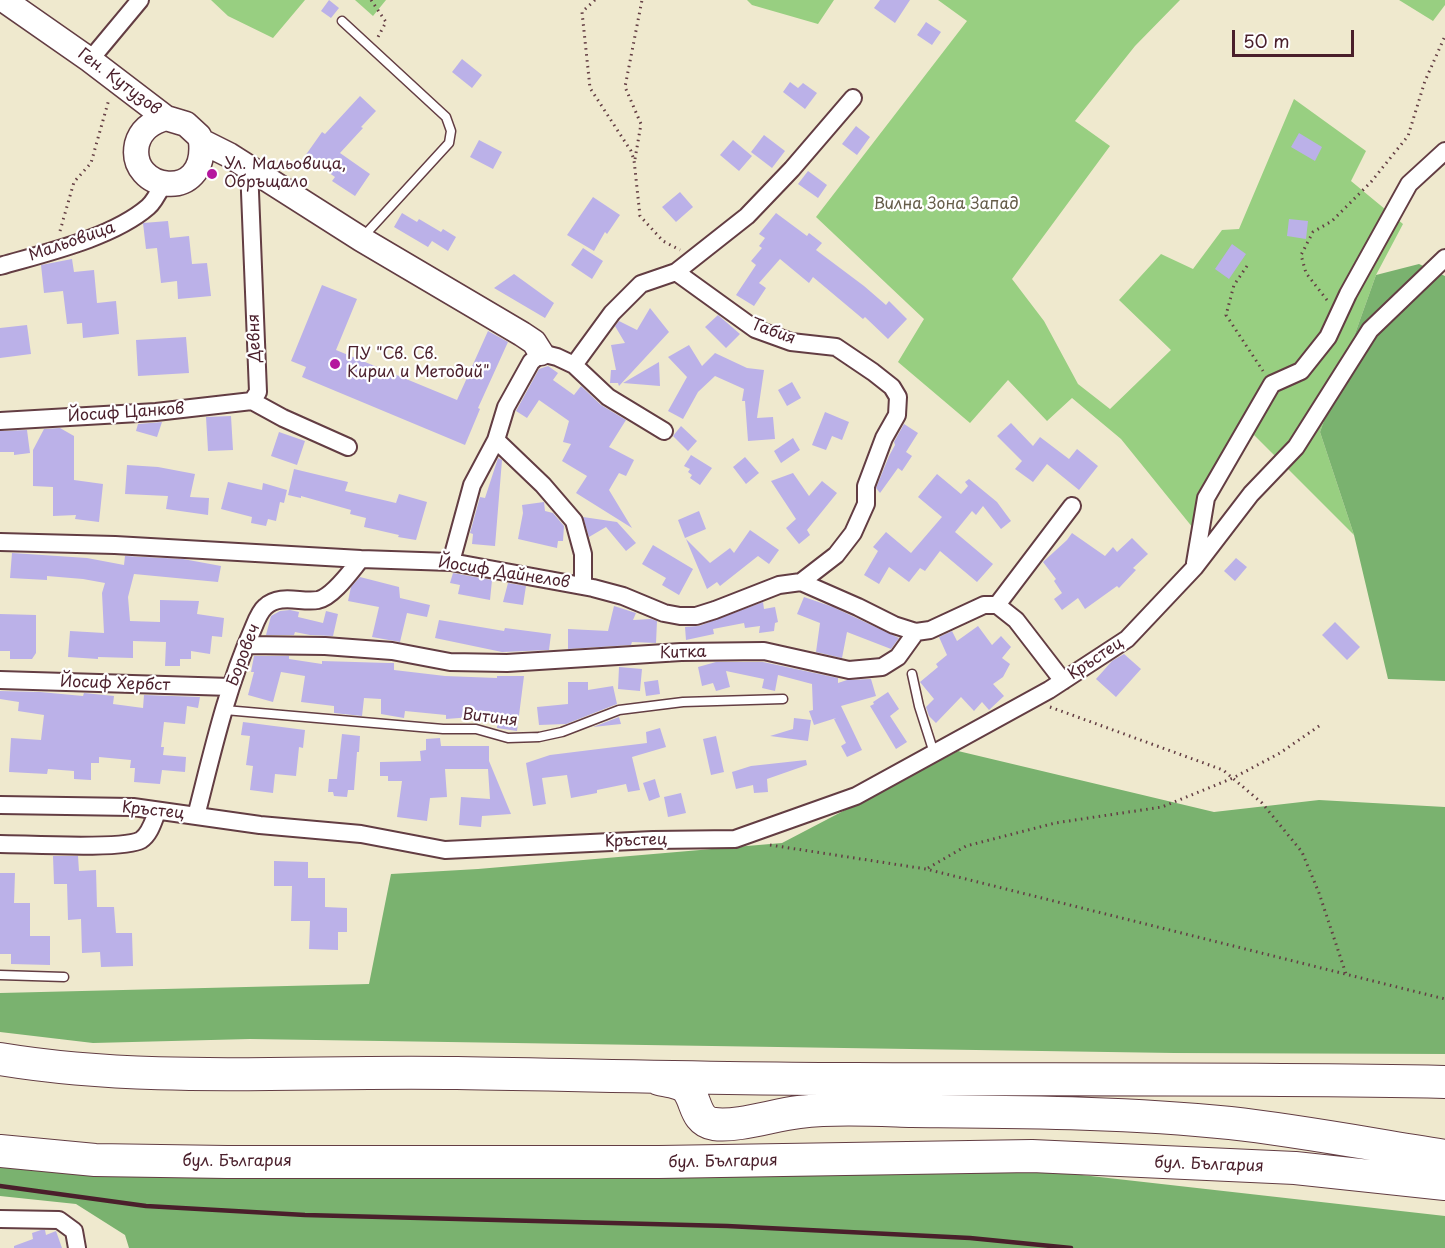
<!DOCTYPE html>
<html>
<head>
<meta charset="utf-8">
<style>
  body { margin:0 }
  #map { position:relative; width:1445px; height:1248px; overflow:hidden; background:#efe9ce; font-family:"Playpen Sans",sans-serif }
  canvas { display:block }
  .scale { position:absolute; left:1232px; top:30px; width:122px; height:27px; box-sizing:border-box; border:3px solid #4a1f2b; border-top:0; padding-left:8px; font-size:18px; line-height:21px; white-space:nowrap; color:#4a1f2b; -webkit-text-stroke:4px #fff; paint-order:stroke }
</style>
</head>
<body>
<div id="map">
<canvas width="1445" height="1248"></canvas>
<div class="scale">50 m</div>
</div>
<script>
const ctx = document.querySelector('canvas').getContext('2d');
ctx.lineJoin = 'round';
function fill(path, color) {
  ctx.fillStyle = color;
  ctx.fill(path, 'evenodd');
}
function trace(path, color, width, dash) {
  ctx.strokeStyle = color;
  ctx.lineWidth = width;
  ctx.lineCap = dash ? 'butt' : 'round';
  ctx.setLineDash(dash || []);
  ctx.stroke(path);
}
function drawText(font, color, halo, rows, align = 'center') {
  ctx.font = font + ' "Playpen Sans",sans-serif';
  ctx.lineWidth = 4.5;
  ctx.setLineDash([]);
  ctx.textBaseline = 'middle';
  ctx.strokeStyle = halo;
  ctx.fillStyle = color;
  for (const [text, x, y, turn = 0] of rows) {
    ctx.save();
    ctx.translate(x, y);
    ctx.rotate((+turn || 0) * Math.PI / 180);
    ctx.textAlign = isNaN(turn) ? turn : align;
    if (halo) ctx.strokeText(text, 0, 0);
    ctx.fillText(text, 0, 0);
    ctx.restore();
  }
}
fill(new Path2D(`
  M211,0h94l-32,38 -45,-22z
  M355,0h31l-13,16z
  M747,0h87l-16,24 -66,-19z
  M938,0h242l-45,46 -60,75 35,25 -98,133 32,42 34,63 32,25 61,-59 -52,-50 42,-46 32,15 29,-39 17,-1 55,-130 72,52 -15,30 52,43 -27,51 -56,157 34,103 -100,-100 -61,93 -72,-89 -49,-41 -25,23 -39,-41 -38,43 -72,-61 26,-43 -108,-102 151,-196z
  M1399,0h46v5l-12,16z`), '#98cf81');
fill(new Path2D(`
  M1419,264l26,12v405l-57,-2 -34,-144 -34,-103 56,-157z
  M958,751l256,61 105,-12 126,7v247l-271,-1 -924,-14 -157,4 -93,-11v-39l369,-9 22,-110 87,-5 304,-26z
  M0,1159l696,11 368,3 381,43v32h-1316l-4,-13 -49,-31 -76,-8z`), '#7ab26f');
fill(new Path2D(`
  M329,0l10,8 -8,10 -10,-7z
  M880,0h30l-15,23 -21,-15z
  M926,22l15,10 -9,13 -15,-10z
  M462,59l20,16 -10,13 -20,-16z
  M790,82l8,6 5,-5 14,10 -12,16 -22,-17z
  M360,96l16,15 -15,16 2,1 -23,25 30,21 -15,22 -23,-15 3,-4 -30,-21 17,-24 3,2z
  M856,126l14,11 -13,18 -15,-11z
  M1299,133l23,14 -7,14 -24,-14z
  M764,135l21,16 -13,17 -21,-16z
  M479,140l23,12 -9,17 -23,-12z
  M733,140l19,16 -13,15 -19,-16z
  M808,171l19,14 -9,13 -20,-14z
  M680,192l13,15 -17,15 -14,-15z
  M593,197l27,18 -13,19 -2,-2 -11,19 -27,-16z
  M402,213l15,9 2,-3 22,13 2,-3 13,8 -8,14 -16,-10 -4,6 -34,-20z
  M776,213l31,23 2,-3 13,10 -6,7 48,36 22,19 3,-4 18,18 -19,20 -23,-22 -2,2 -50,-42 -4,6 -29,-24 -21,24 7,5 -12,18 -18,-11 20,-30 -5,-4 11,-13 -3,-2 6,-8 -6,-4z
  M1289,219l19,2 -2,18 -19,-3z
  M168,221l2,17 19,-2 3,28 15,-1 4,33 -33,3 -1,-18 -16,2 -4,-35 -11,1 -3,-26z
  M1232,244l14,10 -17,25 -14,-10z
  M583,248l20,13 -11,18 -21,-14z
  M72,259l2,13 20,-2 3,33 19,-2 3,33 -36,4 -1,-15 -15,1 -4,-33 -19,2 -3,-28z
  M514,274l40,29 -9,15 -51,-30z
  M322,285l35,14 -21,51 121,50 31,-69 20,11 -30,66 2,1 -15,36 -163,-68 4,-10 -15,-6z
  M650,308l19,24 -50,54 -1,-3h-8l1,-13h5l-5,-25 14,-2 -10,-17 4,-5 18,9z
  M718,315l22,19 -14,14 -21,-21z
  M27,325l4,29 -31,4v-30z
  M186,337l3,36 -51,3 -2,-36z
  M689,345l13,21 13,-13 32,15 17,2 -7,48 16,-1 2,22 -27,2 -3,-40h-3l2,-12 -29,-13 -17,16 -15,27 -15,-8 19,-34 -19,-20z
  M659,362l1,24 -37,-3z
  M548,366l10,7 -5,7 21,15 7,-9 20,19 25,15 -17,27 25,13 -8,16 -7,-3 -10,17 23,38 -56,-35 11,-17 -25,-15 9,-17 -8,-2 6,-21 -30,-21 -12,18 -11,-7 23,-42z
  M792,382l9,16 -14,8 -9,-16z
  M825,412l24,10 -7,18 -10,-4 -6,14 -14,-5z
  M231,416l2,34 -25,1 -2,-34z
  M162,422l-5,15 -21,-6 2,-7z
  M1011,423l22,23 7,-9 29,22 8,-10 21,17 -19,24 -32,-26 -14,18 -18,-13 7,-8 -25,-25z
  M904,424l14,9 -12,19 6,4 -10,15 -4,-3 -18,25 -4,-5 13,-32 6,-11 -1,-3z
  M681,426l16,15 -9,10 -15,-15z
  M60,428l14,8v44l29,4 -4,38 -24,-3 1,-4 -23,1v-29l-20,-1v-36l11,-21z
  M27,430l3,23 -16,2v-3h-14v-21z
  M279,432l26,9 -8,24 -26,-9z
  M793,438l7,12 -19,13 -7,-12z
  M691,455l21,13 -12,17 -10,-7 2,-3 -4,-3 2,-3 -6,-3z
  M745,457l14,16 -13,11 -13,-17z
  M498,458l4,2 -7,86 -23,-2 1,-10 -3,-1 10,-36 5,1z
  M127,465l31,2 37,7 -5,23 19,1 -1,17 -42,-6 2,-13 -43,-2z
  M294,469l54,13 -3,9 51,12 3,-9 28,8 -11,38 -18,-3 1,-2 -35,-8 2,-9 -16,-4 1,-4 -50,-14v2l-13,-3z
  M793,473l16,23 13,-15 15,12 -30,37 3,5 -11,9 -13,-16 10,-9 -25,-38z
  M937,474l24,20 7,-8 -3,-4 4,-3 28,23 14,19 -10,8 -18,-23 -7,9 -4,-4 -17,21 38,32 -16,18 -37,-31 -15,20 -5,-3 -11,14 -20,-15 -10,17 -15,-9 14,-24 -5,-4 13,-15 25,21 31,-36 -24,-20z
  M228,482l34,8 1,-7 24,7 -3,13 -4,-1 -4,19 -8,-2 -2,7 -15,-3 1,-6 -31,-8z
  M544,502l1,9 8,2 11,13 -1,15h-5l-1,7 -39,-9 5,-26 -1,-8z
  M699,511l7,18 -21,9 -7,-18z
  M583,517l34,5 19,21 -10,8 -20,-24 -17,10z
  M750,530l29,20 -10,14 -11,-8 -38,30 -3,-4 -10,7 -21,-50 24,24 20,-15 4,5z
  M1072,533l33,23 8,-9 4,5 15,-14 16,16 -15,14 3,2 -17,18 -2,-2 -32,23 -7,-11 -16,12 -8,-11 8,-6 -8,-12 2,-2 -13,-17 24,-22z
  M653,545l40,24 -14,26 -17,-10 4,-7 -24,-14z
  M12,553l75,5 37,7 1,-9 58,3 38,7 -3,16 -84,-8 -6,23 2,24 30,1v-22l39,1 -2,13 27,4 -2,19 -10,-1 -2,18 -19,-3v8h-11v7h-15l1,-24 -33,-1v17l-35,-1v2l-30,-2 2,-26 34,2 -2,-40 3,-10 -22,-4 -36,-3v4l-37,-2z
  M1236,558l11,9 -12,14 -11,-10z
  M453,573l39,7 -2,20 -32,-6 2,-9 -10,-2z
  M360,577l39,10 1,11 30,7 -3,12 -20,-4 -7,29 -28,-5 7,-30 -31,-6 3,-14z
  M508,583l18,3 -3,19 -20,-3z
  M804,597l29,10 66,31 -8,11 -44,-17 -5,26 -26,-6 4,-29 -23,-9z
  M763,602l1,7 11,-2 3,15 -3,1 -1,8 -15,2 1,-7 -15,2 -1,-5 -31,6 1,5 -28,6 -1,-13 14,-1z
  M614,606l22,7 -3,7 18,-1 6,2 -1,22 -24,-1 -1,3 -63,4v-20l40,2z
  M290,610l9,2 -1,5 25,6 3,-12 12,3 -5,22 -23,-1 -15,-3 -1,3h-28l5,-19 9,-5z
  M0,614l36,1v38l-4,6h-22v-8h-10z
  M439,620l65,11 1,-3 46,6 -2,16 -47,2 -67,-14z
  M1335,622l25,25 -13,13 -25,-25z
  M978,626l14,19 9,-9 10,11 -9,11 8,6 -7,13 -10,7 11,12 -15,14 -7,-8 -8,9 -13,-14 -25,26 -7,-7 -3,-9 8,-8 -14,-17 18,-15 -2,-3 11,-9 -8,-18 13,-6 5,10z
  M1124,654l17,15 -25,28 -20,-18 16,-18z
  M254,656h35v3l33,5v-3l66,2h6v7l51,6 52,2v-2h27l-7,55 -20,-3 1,-13 -52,4v-4l-41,-4 -1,7 -23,-4v-15l-17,-1 -2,18 -28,-3v-7l-33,-4 4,-26 -24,-4 -8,30 -25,-7 6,-23h-3z
  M716,662h47l75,16v5l9,-3 24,-1 5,17 -35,10 21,44 -15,7 -6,-11 5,-3 -12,-24 2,-1 -22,7 -5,-14 4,-1 -1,-26 -34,-9 -3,16 -13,-3 2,-9 -38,-8 4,16 -14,4 -3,-8 -11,3 -4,-19z
  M619,667l23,2 -2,22 -22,-2z
  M658,680l2,14 -14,2 -2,-14z
  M568,682h20v8l25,-4 4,18 -51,20 -27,1 -2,-18 31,-3z
  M0,691l40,1 43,4 1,-3 30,3 -1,8 30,4 1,-13 56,2 -2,11 -11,-2 -2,18 -21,-2 -3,25h3l-1,8 23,2 -1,15 -23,-2 -2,14 -26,-2 1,-14h-5l1,-8 -32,-3v6h-8v17l-17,-1v-8l-26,-2 -1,5 -38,-2 2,-34 30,2 3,-25 -26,-4 1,-9 -19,-3z
  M888,692l11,17 -9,7 17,26 -11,7 -26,-43 4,-2 -1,-2z
  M619,717l2,7 -28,3z
  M794,718l17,2 -3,21 -38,-5 23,-7z
  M243,722l62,8 -2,18 -4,-1 -3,29 -21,-2 -2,19 -23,-3 3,-24 -7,-1 4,-29 -9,-1z
  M660,728l6,19 -34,10 8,33 -12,2 -2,-8 -29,6v3l-26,5 -4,-23 -25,3 4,26 -13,2 -7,-43 24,-8 97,-12 -1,-11z
  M342,734l18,2 -1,16h-2l-3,38h-6l-1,7 -13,-1 -1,-4h-5l1,-13h8z
  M716,736l8,36 -13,3 -8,-36z
  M440,738l1,8h48v15l22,53 -29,2 -1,11 -22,-2 2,-28 29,2 -2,-30h-43l2,28 -17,1 -3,23 -30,-4 5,-36h-14v-5h-8v-14l41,-1 -1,-10 6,-1v-11z
  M806,760l1,5 -40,14 1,13 -14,1 -1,-8 -17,4 -4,-17 19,-6z
  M655,779l5,18 -11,4 -6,-18z
  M681,793l5,20 -18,4 -4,-20z
  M53,856h25l1,15 17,-1 1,37h17l2,26h16l1,33 -32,1 -1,-15 -18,1 -1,-34 -13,1 -1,-36h-13z
  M274,861l34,1v16h17v29l22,1v24h-9v18l-29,-1 1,-28h-19l1,-35h-18z
  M0,873h15l-1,30h16v33h20v29l-39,-1v-10h-11z
  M41,1230h4l1,5 10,-4 6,17h-48v-2l19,-7 -1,-6z`), '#bbb1e8');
const lane = new Path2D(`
  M342,21l104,96 5,14 -2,12 -87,95
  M912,674l7,32 15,47
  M225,710l218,19h33l32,9 31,-1 23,-5 57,-22 64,-8 100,-3
  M0,975l64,2`);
const street = new Path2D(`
  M90,60l50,-60
  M249,167l9,225 -6,9 31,17 65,29
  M0,266c45,-13 112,-28 148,-59 6,-5 11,-15 15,-23
  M574,365l34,32 56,34
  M0,421l156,-9 96,-11
  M496,440l47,45 31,36 9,33v32
  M0,542l115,3 246,14 90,3 142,26 30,8 41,17 16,3h16l19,-6 64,-25 22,-3 57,25 36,18 22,7
  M451,562l21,-77 24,-45 10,-33 25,-45 10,-9 16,4 17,8 38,-52 29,-29 35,-12
  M1195,563l11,-65 66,-114 29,-13 27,-34 20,-43 61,-110 36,-33
  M801,582l35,-27 17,-22 13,-29v-18l18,-48 13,-23 1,-18 -6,-10 -19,-15 -37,-25 -45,-5 -36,-13 -79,-57 71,-56 45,-47 61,-71
  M997,605l75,-99
  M246,645l79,1 67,5 58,11 57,1 174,-11 83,-1 85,19 33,-3 16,-10 18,-25 14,-2 54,-25h13l19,15 47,61
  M0,680l231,7
  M0,805l133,2 127,18 101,9 84,16 208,-10 82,-1 121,-43 193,-106 78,-51 68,-72 56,-73 45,-47 74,-117 75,-72
  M196,816c16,-62 30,-126 56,-185 3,-7 7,-19 13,-24 15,-14 36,-4 53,-7 15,-3 33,-29 43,-41
  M0,844c25,0 124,6 141,-4 9,-6 12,-18 16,-28
  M0,1219l59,1 15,11 3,17`);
const secondary = new Path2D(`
  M4,0l86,60 76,58 20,6 13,12 2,5 28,14 132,84 161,95 12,8 7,11
  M166,118c-14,4 -25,11 -29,26 -10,47 71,60 64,-3`);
const highway = new Path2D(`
  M0,1059c151,25 305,11 457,14 133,2 266,6 399,6 197,1 393,-1 589,3
  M659,1079c8,2 24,3 29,11 9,12 7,31 26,34 25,3 59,-9 85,-12 38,-4 76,-2 113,-1 106,1 212,1 318,12 72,8 144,22 215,33
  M0,1151l95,9 132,2h432l373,-6 263,12 150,16`);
trace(lane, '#633d43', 11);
trace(street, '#633d43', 20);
trace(secondary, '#633d43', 27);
trace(highway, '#633d43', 34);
trace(new Path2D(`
  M371,0l15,22 -8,15
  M595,0l-13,12 8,76 41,63 3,9 6,56 23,25 17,9
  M635,159l6,-35 -16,-37 17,-87
  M60,231l14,-49 17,-19 18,-64
  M1247,266l-13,19 -8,30 37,56
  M1327,300l-21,-27 -5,-18 12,-23 19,-11 39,-39 37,-46 17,-55 20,-45
  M1050,707l173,63 39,33 40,49 17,41 27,81
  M770,845l156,24 519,130
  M928,868l38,-22 89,-23 107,-16 71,-29 47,-25 42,-29`), '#633d43', 3, [1.5, 4.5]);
trace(lane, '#fff', 8);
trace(street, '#fff', 16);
trace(secondary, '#fff', 24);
trace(highway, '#fff', 32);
trace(new Path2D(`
  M0,1186l146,20 159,9 422,11 243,12 101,10`), '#4a1f2b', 4.5);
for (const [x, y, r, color] of [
  [212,174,6,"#b5179e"],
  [335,364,6,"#b5179e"]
]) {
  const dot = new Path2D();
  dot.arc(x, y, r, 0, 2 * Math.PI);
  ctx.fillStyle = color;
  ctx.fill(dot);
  trace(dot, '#fff', 2);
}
drawText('16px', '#4a1f2b', '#fff', [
  ["Ген. Кутузов",119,82,37],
  ["Мальовица",72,242,-19],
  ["Табия",773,332,20],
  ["Девня",255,338,-92],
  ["Йосиф Цанков",126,413,-4],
  ["Йосиф Дайнелов",504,573,9],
  ["Китка",683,653,-2],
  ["Боровеч",244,655,-69],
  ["Кръстец",1096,659,-34],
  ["Йосиф Хербст",115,684,2],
  ["Витиня",490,718,7],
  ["Кръстец",153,811,6],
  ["Кръстец",636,841,-2],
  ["бул. България",237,1162],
  ["бул. България",723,1162,-1],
  ["бул. България",1209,1165,2]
]);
drawText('16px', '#4a1f2b', '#fff', [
  ["Ул. Мальовица,",224,165],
  ["Обръщало",224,183],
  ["ПУ \"Св. Св.",347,355],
  ["Кирил и Методий\"",347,373]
], 'left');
drawText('16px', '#655d49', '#fff', [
  ["Вилна Зона Запад",946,205]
]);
</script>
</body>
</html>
